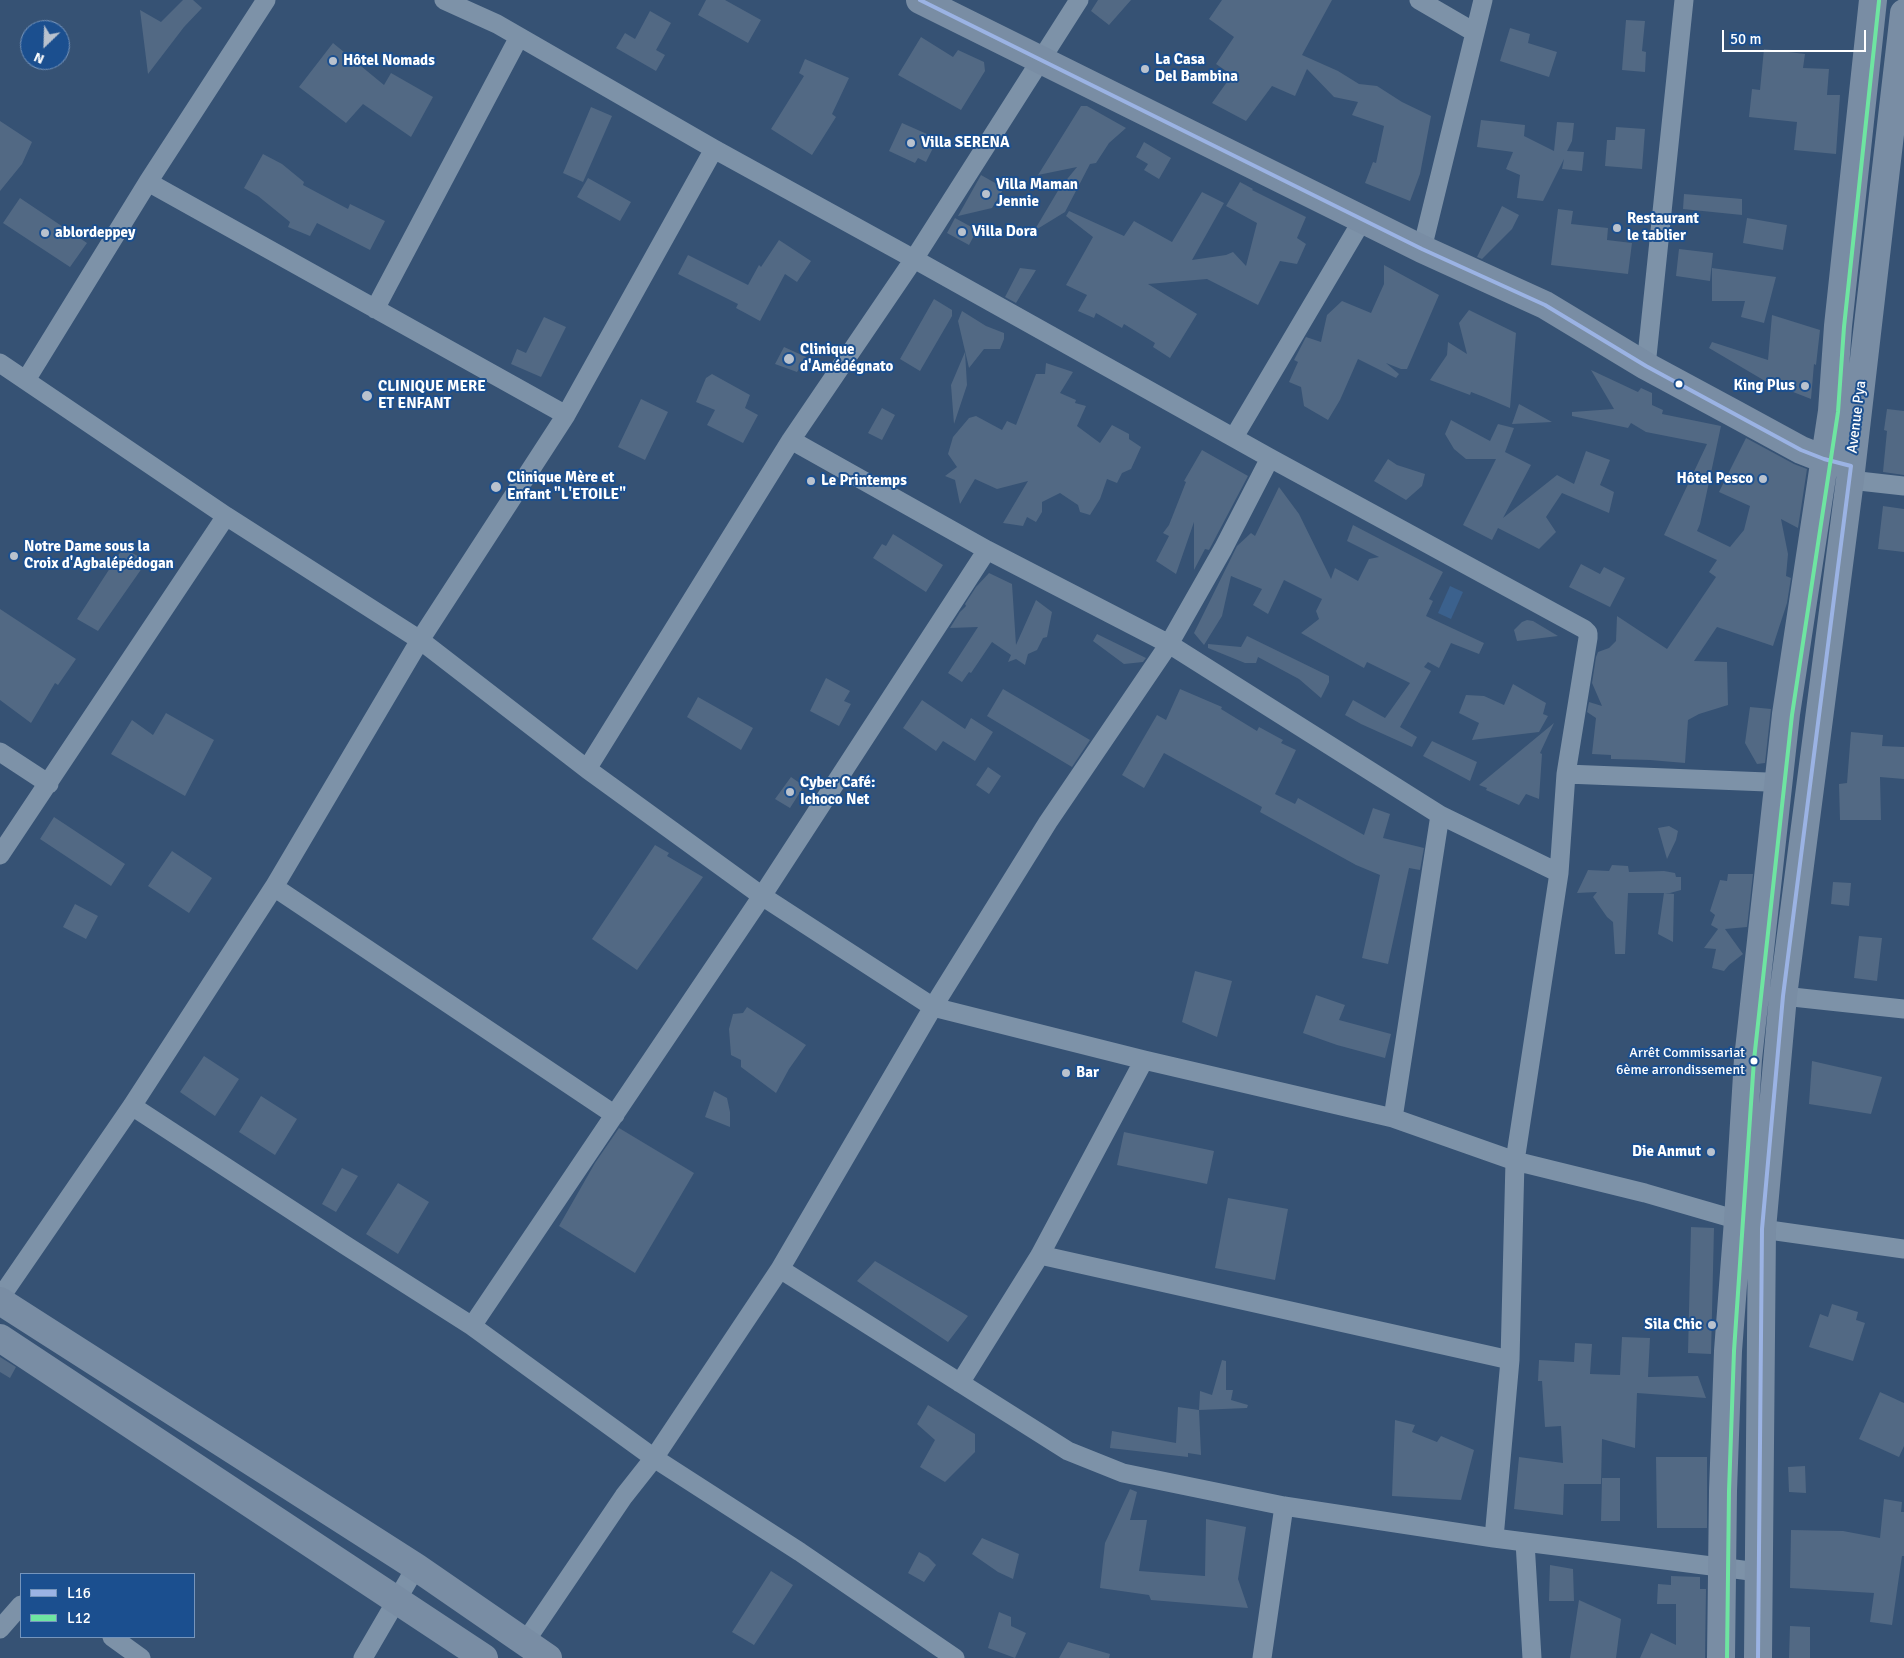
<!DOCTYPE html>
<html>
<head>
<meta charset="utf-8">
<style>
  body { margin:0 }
  #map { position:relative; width:1904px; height:1658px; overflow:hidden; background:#365274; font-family:Signika,sans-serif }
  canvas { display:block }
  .legend { position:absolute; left:20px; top:1573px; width:175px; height:65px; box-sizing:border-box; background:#1b4f8f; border:1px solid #7695bc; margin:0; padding:6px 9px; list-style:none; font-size:15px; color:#fff }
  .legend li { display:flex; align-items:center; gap:10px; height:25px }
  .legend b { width:25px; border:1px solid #7695bc }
  .north { position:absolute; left:20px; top:20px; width:50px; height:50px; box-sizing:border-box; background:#1b4f8f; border:1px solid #7695bc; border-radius:50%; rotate:204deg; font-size:14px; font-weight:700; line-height:20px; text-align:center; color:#fff }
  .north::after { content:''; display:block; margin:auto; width:18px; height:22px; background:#b9c2ce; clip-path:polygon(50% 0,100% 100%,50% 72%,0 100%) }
  .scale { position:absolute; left:1722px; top:30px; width:144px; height:22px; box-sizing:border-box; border:2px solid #fff; border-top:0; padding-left:6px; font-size:15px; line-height:18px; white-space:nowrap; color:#fff; -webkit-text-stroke:4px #1b4f8f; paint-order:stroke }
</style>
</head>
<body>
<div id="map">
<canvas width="1904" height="1658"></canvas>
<ul class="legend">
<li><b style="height:6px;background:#9bb3e4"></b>L16</li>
<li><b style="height:6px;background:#6ee5a1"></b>L12</li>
</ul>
<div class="north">N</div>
<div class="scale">50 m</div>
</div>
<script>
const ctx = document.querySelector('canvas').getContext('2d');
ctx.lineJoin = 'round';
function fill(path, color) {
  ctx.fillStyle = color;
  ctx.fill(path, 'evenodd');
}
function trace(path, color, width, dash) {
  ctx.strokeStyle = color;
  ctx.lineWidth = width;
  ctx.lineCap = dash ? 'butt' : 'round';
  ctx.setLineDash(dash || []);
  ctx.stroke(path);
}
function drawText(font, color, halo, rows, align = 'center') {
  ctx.font = font + ' Signika,sans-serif';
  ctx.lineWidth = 4;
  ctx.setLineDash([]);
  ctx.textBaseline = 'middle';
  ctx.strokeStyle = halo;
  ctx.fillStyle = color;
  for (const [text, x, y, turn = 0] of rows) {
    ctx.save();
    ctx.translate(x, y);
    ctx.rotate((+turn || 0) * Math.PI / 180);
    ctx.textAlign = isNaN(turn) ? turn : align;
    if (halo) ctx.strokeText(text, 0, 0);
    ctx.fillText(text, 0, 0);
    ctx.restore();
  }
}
fill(new Path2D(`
  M1450,586l13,6 -12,27 -13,-6z`), '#3b618d');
fill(new Path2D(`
  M183,0h10l9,8 -18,19 -36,47 -8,-64 21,12z
  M706,0h19l36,20 -13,23 -50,-28z
  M1098,0h33l-22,25 -18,-14z
  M1222,0h110l-30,55 36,16 21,13 18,2 25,16 29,14 -11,58 -10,27 -45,-18 8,-21 3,1 8,-37 -32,-11 6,-13 -24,-5 -27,-28 -12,27 -23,-10 -26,35 -34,-18 20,-28 -16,-11 18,-27 -25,-18z
  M650,11l21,12 -15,27 9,5 -9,16 -40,-23 9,-15 10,6z
  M1626,20l19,1 -3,30 4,1 -1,20 -23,-2z
  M1510,28l20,6 -2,9 29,9 -8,25 -49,-16z
  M921,37l32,20 5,-7 26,12 1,9 -24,39 -63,-35z
  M333,43l51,42 7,-12 42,24 -22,40 -48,-33 -17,19 -47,-36z
  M1764,49l41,5 -2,14 26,1 -2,26h13l-4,59 -42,-4 3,-28 -48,-5 3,-28 8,1z
  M805,59l44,19 -17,36 4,3 -24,38 -41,-26 33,-53 -5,-3z
  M1081,106h6l39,22 -17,15 -13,20 -6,1 -25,48 -31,19 25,-42 18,-22 -39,8z
  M591,107l21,9 -29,66 -20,-9z
  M1481,120l44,5 -1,11 30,15 3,-29 17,1 -2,18 -5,10 17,1 -2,19 -20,-2 2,-10 -21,42 -26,-3 3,-23 -14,-6 7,-17 -36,-5z
  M0,121l32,21 -10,22 -22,27z
  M902,123l25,11 -3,7 10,5 -8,16 -8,-4 -3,5 -26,-12z
  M1616,127l29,2 -3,40 -37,-3 2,-26h8z
  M1144,142l27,16 -12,21 -15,-9 4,-6 -12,-7z
  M263,154l19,10 22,18 -1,3 45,24 2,-5 35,17 -15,29 -53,-27 -7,13 -22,-9 2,-5 -32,-26 -14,-8z
  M981,175l23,13 -12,20 -34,8z
  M588,178l43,24 -11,19 -43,-24z
  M1240,182l13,7 -1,1 54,27 -9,21 9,6 -9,20 -17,-3 -22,44 -51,-26 -59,5 49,30 -27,44 -17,-11 2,-4 -31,-19 -2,4 -26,-15 -2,5 -16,-7 9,-16 -21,-10 27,-48 -27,-21 3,-5 55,25 10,-15 38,21 30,-50 22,11 -32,57 34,-5 7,-3 13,14 11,-43 -31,-17z
  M1684,194l58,5v16l-59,-6z
  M20,198l67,45 -17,24 -67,-44z
  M1502,206l17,9 -7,14 -30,30 -5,-2z
  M1558,209l15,2 -2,13 37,4 -1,12 25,3 -4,31 -77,-9z
  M955,218l22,12 -8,15 -22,-12z
  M1747,218l40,7 -4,25 -40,-7z
  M779,240l32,21 -14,21 -12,-8 -25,47 -24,-13 2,-4 -60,-30 10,-19 60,30 11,-20 2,2z
  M1679,249l34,4 -3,28 -34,-5z
  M1384,265l55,30 -32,74h-6l-15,-6 13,11 -3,4 -38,-19 -18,41 -12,20 -24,-14 -3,-19 -12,-5 9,-20 -4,-2 12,-23 15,5 6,-27 15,-14 29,12 13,-29z
  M1020,268l16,2 -20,33 -11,-6z
  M1712,268l64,9 -12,46 -23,-6 4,-16h-33z
  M934,299l18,11v6l-32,55 -20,-12z
  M1469,310l47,23 -6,75 -26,-11 -13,-5 -1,3 -40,-15 17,-25 1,-13 19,12 -8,-31z
  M962,311l24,15 18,7v6l-4,10h-16l-15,19 -11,-47z
  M1772,315l48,15 -4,35 -2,-1 -3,35 -46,-18 -56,-33 3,-6 56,18z
  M544,317l22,10 -25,50 -30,-13 6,-15 9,4z
  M784,347l22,10 -9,15 -22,-8z
  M965,352l2,33 -13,39 -3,-39z
  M1046,363l27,9 -13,21 16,7 -1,3 11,3 -9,20 23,17 12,-18 17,9v5l12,8 -10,22 -9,4 -5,10 -10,-4 -7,20 -10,16 -10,-3 -2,-7 -18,-12 -18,9v10l-6,10 -9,-5 -4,9 -20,-3 25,-42 -31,8 -22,-10 -15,25 -5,-24 -10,-4 12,-9 -9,-13 5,-17 16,-19 7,-2 26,14 5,-9 9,4 20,-51h9z
  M1591,370l47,22 3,-4 11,5v12l11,5 -1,4 59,12 -21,98 -3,7 33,16 14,-17 6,-24 -31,-14 27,-54 48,26 13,5 -9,59 -17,-9 7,35 -2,22 5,2 -4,25 -14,43 -56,-19 -23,34 33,1 1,43 -29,9 -11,6 -3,43 -35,-3 -39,-1v-4l-19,-1 4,-36 -9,-6 2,-10 13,4 -10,-23 4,-26 2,-5 11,-4 7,-7 1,-25 50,33 49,-72 -7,-5 8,-12 -53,-25 43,-91 -61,-12 -15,-9 -3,5 -56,-12v-4l42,-3z
  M712,374l38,21 -5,13 13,7 -15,28 -36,-18 8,-15 -19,-8 10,-24z
  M641,399l27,13 -23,48 -27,-13z
  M1519,404l33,18 -40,2z
  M882,408l13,7 -13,25 -14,-7z
  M1887,409l17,2v64l-21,-3 4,-41 -3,-1z
  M1451,420l39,21 8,-17 16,4 -9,24 26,13 -28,53 54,-43 17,9 12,-33 24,9 -10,25 14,7 -5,21 -47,-20 -16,24 10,15 -17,17 -41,-21 -6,12 -29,-15 33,-66h-30l-12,-10 -9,-15z
  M1202,450l46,26 -39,74 -4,-1 -11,21v-48l-18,52 -20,-13 13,-25 -6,-3 6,-8 17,-43 -2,-1z
  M1388,459l9,6 28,9 -3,12 -16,14 -32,-19z
  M1279,487l20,27 32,65 4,-11 23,13 11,-22 10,-2 -32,-16 6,-16 90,47 -14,27 4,2 -7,15 58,27 -5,11 -28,-11 -12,25 -11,-6 -4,5 7,4 -31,56 17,10 -5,10 -51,-23 -16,-9 8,-15 32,18 25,-35 -43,-21 -3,6 -63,-35 18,-14 -3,-8 6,-12 -38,-19 -16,34 -15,-9 9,-16 -31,-13 -9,40 -18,29 -10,-12 43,-87 14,-13 4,3z
  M1883,506l21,3v43l-26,-3z
  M893,534l50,31 -17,27 -53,-34 9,-14 4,2z
  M123,548l24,13 -49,70 -21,-12z
  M1581,564l19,10 4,-7 21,11 -15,29 -41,-20z
  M989,573l23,11 4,61 20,-45 16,12 -5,25 -4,1 -6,12 -9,4 -3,11 -9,-6 -8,3 3,-7 -19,-13 -21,31 -2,-1 -7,10 -14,-9 30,-46 -28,1 10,-16 6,-6 -1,-2 11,-17z
  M0,609l76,50 -18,26 -3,-2 -24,40 -31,-23z
  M1527,620l6,1 25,15 -41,5 -3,-11 8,-8z
  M1097,634l49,24 -3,4 -19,2 -31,-23z
  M1247,636l82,40v6l-8,16 -22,-19 -41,-22 -2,6h-11l-37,-15v-4l33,3z
  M826,678l24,13 -6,10 7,3 -12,22 -29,-15z
  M1513,684l33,19 -3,11 5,2 -9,16 -67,8 7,-17 -20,-10 7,-18 18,1 20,9z
  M1003,689l87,51 -18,27 -85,-51z
  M1180,689l42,18 -1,2 36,22 2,-4 24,13 -2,3 15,7 -21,44 20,10 3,-6 66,37 9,-27 17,6 -7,24 41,10 -4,22 -11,-2 -21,96 -26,-6 18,-83 -24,-10 -96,-53 2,-5 -98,-54 -20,35 -22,-13 35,-60 9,5z
  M698,697l55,31 -12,22 -54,-33z
  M922,700l43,29 6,-11 22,14 -18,29 -32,-20 -7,10 -33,-23z
  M1750,707l21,2 -6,54 -8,1 -12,-21z
  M166,713l48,27 -29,56 -74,-42 21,-34 21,15z
  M1554,723l-14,30 2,1 -3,45 -13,-5 -7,11 -33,-15 1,-2 -8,-3z
  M1851,732l32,3 -1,11 22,1v32l-24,-2 1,43h-41l-1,-36 8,-1z
  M1432,741l45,21 -7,19 -47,-25z
  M988,767l13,9 -12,18 -13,-9z
  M791,777l13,9 -14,22 -15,-9z
  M54,817l71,47 -14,22 -71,-47z
  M1669,826l9,5 -2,9 -9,19 -9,-31z
  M655,845l14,8 -2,3 36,21 -66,93 -45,-31z
  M172,851l40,27 -23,35 -41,-27z
  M1612,865l16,1 1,6 35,-1 11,2 1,4h5v13l-11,3h-42l-3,61h-10l-2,-32 -6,-5 -14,-20 4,-5 -20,1 11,-23 21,1z
  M1728,874h25l-6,53 -22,2 18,25 -14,11 -5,6 -12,-3 4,-19 -12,-1 14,-19 -7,-4 4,-10 -5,-4 10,-31 7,1z
  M1833,882l18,1 -2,23 -18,-2z
  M1664,893l10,1 -1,48 -15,-8z
  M75,904l23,12 -12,23 -23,-12z
  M1859,936l23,2 -5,43 -23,-3z
  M1195,971l37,10 -15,56 -35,-15z
  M1316,995l29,10 -6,15 52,14 -6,24 -48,-13 -34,-12z
  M747,1007l59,38 -17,24 -13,24 -35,-26v-7l-10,-5 -2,-26 4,-15 10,-1z
  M204,1056l35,23 -24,37 -35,-24z
  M1812,1061l70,16 -11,37 -62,-10z
  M714,1091l13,7 3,14v15l-25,-10z
  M261,1096l36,23 -22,36 -36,-23z
  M619,1128l75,45 -59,100 -76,-47 36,-63z
  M1124,1132l90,19 -7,33 -90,-19z
  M342,1168l16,8 -22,36 -14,-8z
  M398,1183l31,19 -31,52 -32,-20z
  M1228,1198l60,11 -13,71 -60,-12z
  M1691,1227l23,1 -3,126 -23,-1z
  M875,1261l93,55 -20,26 -91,-61z
  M1832,1304l26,8 -2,8 9,3 -12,38 -44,-14 11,-33 8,3z
  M1622,1337l28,1 -2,39 50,-1 8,22 -69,-5 -2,55 -33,-9 -1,45h-37l-1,31 -49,-6 5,-52 44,6 -2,-37 -16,1 -3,-46h-4l1,-21 35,2 1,-19 17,1 -2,30 30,1z
  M0,1357l16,10 -6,11 -10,-6z
  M1222,1360l4,1v29h7l-2,10 17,5 -1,3 -48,2 1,-19 12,4z
  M1880,1392l24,11v43l-5,11 -40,-18z
  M928,1405l47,29v18l-30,30 -25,-15 15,-27 -18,-16z
  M1178,1407l21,3 2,45 -13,-2v4l-78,-9 2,-17 64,12z
  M1395,1420l20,5 -3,7 25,10 4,-6 33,14 -13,50 -69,-4z
  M1656,1457h51v71h-50z
  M1805,1466l1,27 -17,-1 -1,-25z
  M1602,1478h18v43h-19z
  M1130,1489l7,3 -7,28h17l-8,51 66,5 1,-57 40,8 -8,52 10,29 -97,-8 -2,-5 -49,-7 5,-45z
  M1884,1499l18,3 -1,10h3v44h-2l-10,69 -22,-3 4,-29 -84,-5 1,-58 52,1 37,7z
  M982,1538l37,16 -6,25 -15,-7 -26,-18z
  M919,1552l9,5 8,8 -12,17 -16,-9z
  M1550,1565l23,4 1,32h-25z
  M771,1571l22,14 -39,60 -22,-13z
  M1671,1576l29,1v12h6l-1,69h-65l11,-25 25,12v-41h-19l1,-20 13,1z
  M1579,1600l42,19 -5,39h-46z
  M999,1612l12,5v9l15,7 -11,25 -27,-10z
  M1790,1626l20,1v31h-21z
  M1068,1642l42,12 -1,4h-50z`), '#526984');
trace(new Path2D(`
  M444,0l53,24 217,125 200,110 356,199 314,171 4,4v5l-22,136 -7,99 -44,288 -5,199 -16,178
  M1419,0l55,32
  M148,182l418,233
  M1422,249l61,-249
  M375,309l144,-272
  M0,363l226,153 194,124 167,129 175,127 171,111 211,53 249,58 122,43 130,32 93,27
  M1646,366l38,-366
  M26,380l122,-198 118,-182
  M1234,437l129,-218
  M791,440l196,110 182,94 271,171 119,58
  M1850,480l54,6
  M0,752l49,32
  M587,769l204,-329 123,-181 165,-259
  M1566,774l201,8 13,-2
  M0,855l226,-339
  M274,887l341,228
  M1783,996l121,13
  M132,1106l213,139 127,81 182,132 146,94 155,106
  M1393,1118l47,-303
  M1762,1229l142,20
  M1040,1255l470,105
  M780,1269l288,182 55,22 161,33 210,32 264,34
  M0,1298l132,-192 142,-219 146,-247 146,-225 148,-266
  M472,1326l290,-430 225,-346
  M960,1383l80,-128 104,-195
  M1525,1542l7,116
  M0,1629l21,-24
  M112,1637l29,21
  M525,1642l99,-146 30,-38 126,-189 153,-262 115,-185 121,-178 54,-95 47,-91
  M363,1658l53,-91
  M1262,1658l22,-152`), '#7d92a8', 19);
trace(new Path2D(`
  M920,0l502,249 123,56 101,61 89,48 66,36 23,9 16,4
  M0,1301l416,266 132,91
  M0,1338l484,320
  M1721,1658l2,-167 5,-140 10,-131 10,-161 38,-345 46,-303 6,-85 35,-326
  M1758,1658l4,-429 21,-233 67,-516 54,-467`), '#798da4', 28);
trace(new Path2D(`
  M920,0l502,249 123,56 101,61 155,84 23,9 27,7 -68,530 -21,233 -4,429`), '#9bb3e4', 4);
trace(new Path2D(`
  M1727,1658l2,-167 5,-140 20,-291 38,-345 46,-303 6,-85 35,-326`), '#6ee5a1', 4);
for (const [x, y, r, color] of [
  [333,61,5,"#b9c2ce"],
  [1145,69,5,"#b9c2ce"],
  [911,143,5,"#b9c2ce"],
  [986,194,5,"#b9c2ce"],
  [1617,228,5,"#b9c2ce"],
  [962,232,5,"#b9c2ce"],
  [45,233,5,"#b9c2ce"],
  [789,359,6,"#b9c2ce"],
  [1679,384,4.5,"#fff"],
  [1805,386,5,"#b9c2ce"],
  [367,396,6,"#b9c2ce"],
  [1763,479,5,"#b9c2ce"],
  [811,481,5,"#b9c2ce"],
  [496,487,6,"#b9c2ce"],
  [14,556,5,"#b9c2ce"],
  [790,792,5,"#b9c2ce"],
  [1754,1061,4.5,"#fff"],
  [1066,1073,5,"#b9c2ce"],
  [1711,1152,5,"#b9c2ce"],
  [1712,1325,5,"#b9c2ce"]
]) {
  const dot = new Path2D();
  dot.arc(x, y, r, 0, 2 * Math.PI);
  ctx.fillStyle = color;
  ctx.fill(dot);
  trace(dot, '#1b4f8f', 2);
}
drawText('14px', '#fff', '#1b4f8f', [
  ["Arrêt Commissariat",1745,1053],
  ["6ème arrondissement",1745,1070]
], 'right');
drawText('bold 15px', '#fff', '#1b4f8f', [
  ["La Casa",1155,60],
  ["Del Bambina",1155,77],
  ["Hôtel Nomads",343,61],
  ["Villa SERENA",921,143],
  ["Villa Maman",996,185],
  ["Jennie",996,202],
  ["Restaurant",1627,219],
  ["le tablier",1627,236],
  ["Villa Dora",972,232],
  ["ablordeppey",55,233],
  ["Clinique",800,350],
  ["d'Amédégnato",800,367],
  ["King Plus",1795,386,"right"],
  ["CLINIQUE MERE",378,387],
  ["ET ENFANT",378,404],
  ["Clinique Mère et",507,478],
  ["Enfant \"L'ETOILE\"",507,495],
  ["Hôtel Pesco",1753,479,"right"],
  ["Le Printemps",821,481],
  ["Notre Dame sous la",24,547],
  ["Croix d'Agbalépédogan",24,564],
  ["Cyber Café:",800,783],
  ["Ichoco Net",800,800],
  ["Bar",1076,1073],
  ["Die Anmut",1701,1152,"right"],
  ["Sila Chic",1702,1325,"right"]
], 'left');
drawText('15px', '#fff', '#1b4f8f', [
  ["Avenue Pya",1857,417,-83]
]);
</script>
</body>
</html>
